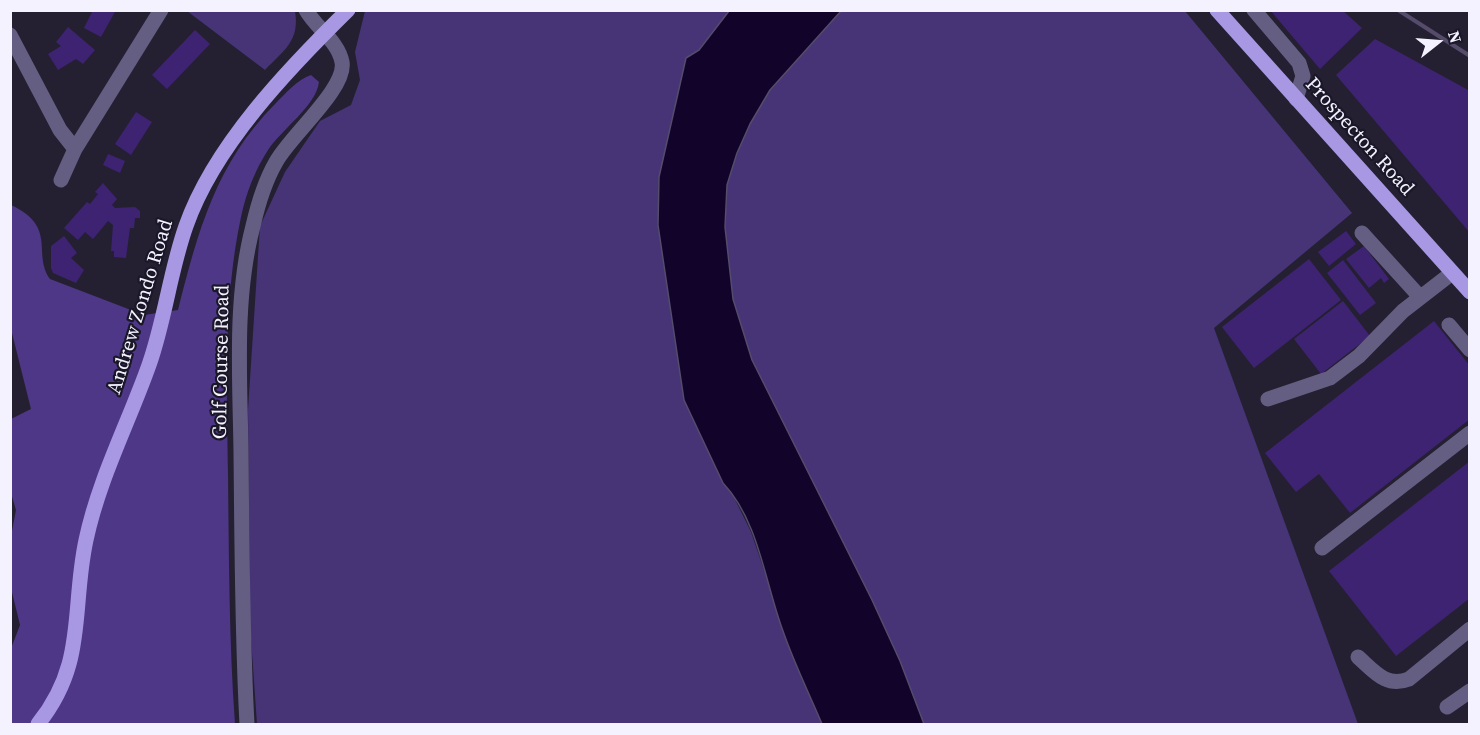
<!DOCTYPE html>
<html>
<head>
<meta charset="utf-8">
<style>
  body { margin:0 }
  #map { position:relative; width:1480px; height:735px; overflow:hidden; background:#242032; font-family:"Source Serif 4",serif }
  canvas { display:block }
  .frame { position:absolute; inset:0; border:12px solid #f4f2ff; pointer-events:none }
  .north { position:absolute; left:1408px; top:12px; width:60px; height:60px; -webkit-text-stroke:4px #1a1728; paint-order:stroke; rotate:73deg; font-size:16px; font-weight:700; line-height:24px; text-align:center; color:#f4f2ff }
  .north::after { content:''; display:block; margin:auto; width:21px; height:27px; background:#f4f2ff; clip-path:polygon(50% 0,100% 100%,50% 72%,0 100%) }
</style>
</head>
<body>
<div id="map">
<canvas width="1480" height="735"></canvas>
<div class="frame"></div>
<div class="north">N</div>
</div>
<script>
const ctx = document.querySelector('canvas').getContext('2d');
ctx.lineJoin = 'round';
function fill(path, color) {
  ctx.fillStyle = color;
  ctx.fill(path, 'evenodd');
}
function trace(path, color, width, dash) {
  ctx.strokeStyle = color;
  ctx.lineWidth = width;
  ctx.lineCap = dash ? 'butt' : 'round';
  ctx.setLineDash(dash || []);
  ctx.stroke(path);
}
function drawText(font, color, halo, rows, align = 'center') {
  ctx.font = font + ' "Source Serif 4",serif';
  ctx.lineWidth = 4.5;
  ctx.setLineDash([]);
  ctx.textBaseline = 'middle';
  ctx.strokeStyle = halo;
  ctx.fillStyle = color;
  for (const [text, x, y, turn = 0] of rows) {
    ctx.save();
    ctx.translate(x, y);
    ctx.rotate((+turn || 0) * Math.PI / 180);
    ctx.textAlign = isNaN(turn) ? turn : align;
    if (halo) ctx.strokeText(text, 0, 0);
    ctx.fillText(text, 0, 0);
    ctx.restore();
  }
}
fill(new Path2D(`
  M187,11h108c5,30 -11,39 -30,59z
  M365,11h364l-36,46 24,406 34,69 48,140 25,52h-567l-7,-100 -2,-214 12,-184 25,-54 35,-51 31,-16 9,-25 -5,-28z
  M841,11h344l167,202 -138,115 144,396h-438l-114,-234 -72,-167 -10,-68 3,-70 18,-55 25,-40z`), '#463477');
fill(new Path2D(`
  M311,75l8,7c-3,24 -37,47 -51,68 -13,20 -22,43 -27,67 -18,83 -14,173 -13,258 1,83 1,166 7,249h-224l-1,-73 10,-26 -10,-41 1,-48 5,-26 -5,-17v-74l20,-10 -20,-80v-124c47,22 21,48 39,74l94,36 34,-5c20,-79 38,-147 98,-207 10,-10 22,-24 35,-28z`), '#4e3787');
const water = new Path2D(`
  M729,11h112l-71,79 -20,34 -13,29 -10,32 -2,42 8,72 19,61 120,240 28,61 24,63h-102c-13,-31 -28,-61 -39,-93 -18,-48 -24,-110 -60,-148l-39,-83 -26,-175 1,-48 27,-119 13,-8z`);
fill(water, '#11032a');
trace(water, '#554b6a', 1.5);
trace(new Path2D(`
  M1398,10l72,46`), '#554b6a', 4);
fill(new Path2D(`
  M93,10h23l-15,27 -17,-9z
  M1270,10h72l20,18 -42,41z
  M68,27l27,23 -12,14 -7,-5 -18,11 -10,-16 13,-8 -5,-4z
  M195,30l15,14 -43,45 -15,-14z
  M1375,39l95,52v142l-134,-158z
  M136,112l16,10 -21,33 -16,-11z
  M108,154l17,7 -5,12 -17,-8z
  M103,183l14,16 -5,6 3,3 20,-1 5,4v7h-5l-1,10h-4l-4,30 -12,-1v-6h-3l2,-26 -5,-4 -15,18 -8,-7 -7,8 -14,-12 23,-26 3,2 8,-10 -3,-2z
  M1346,231l10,13 -27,22 -11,-14z
  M64,236l13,17 -6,5 13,12 -8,13 -23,-10 -2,-5v-22z
  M1364,246l25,33 -5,4 -3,-5 -12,10 -23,-29z
  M1309,259l32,41 -87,68 -32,-41z
  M1343,260l33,43 -16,12 -33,-42z
  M1343,301l27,35 -49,38 -27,-35z
  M1434,321l36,45v53l-120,94 -31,-39 -23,18 -31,-39z
  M1470,461v137l-74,58 -67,-85z`), '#3d2372');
trace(new Path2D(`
  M1254,10l45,53 4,13 -7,23
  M10,35l50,95 15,19
  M61,180l14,-31 86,-139
  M1362,233l58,64
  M1449,325l21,25
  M1268,399l62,-21 29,-22 44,-45 49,-38
  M1322,548l148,-115
  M1358,657c16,14 28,31 51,22l61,-50
  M1447,707l23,-16
  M247,724c-5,-90 -5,-181 -6,-272 -1,-75 -7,-153 12,-226 5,-22 12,-45 23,-64 14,-26 71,-74 66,-100 -4,-21 -25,-33 -36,-52`), '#655e83', 15);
trace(new Path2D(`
  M1217,10l253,282
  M38,724c49,-61 33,-114 48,-184 13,-61 42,-116 63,-175 16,-45 21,-94 37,-139 28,-80 102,-157 162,-216`), '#a898e4', 15);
drawText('20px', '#f4f2ff', '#1a1728', [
  ["Prospecton Road",1359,137,48],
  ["Andrew Zondo Road",141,307,-73],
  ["Golf Course Road",222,362,-89]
]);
</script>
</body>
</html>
